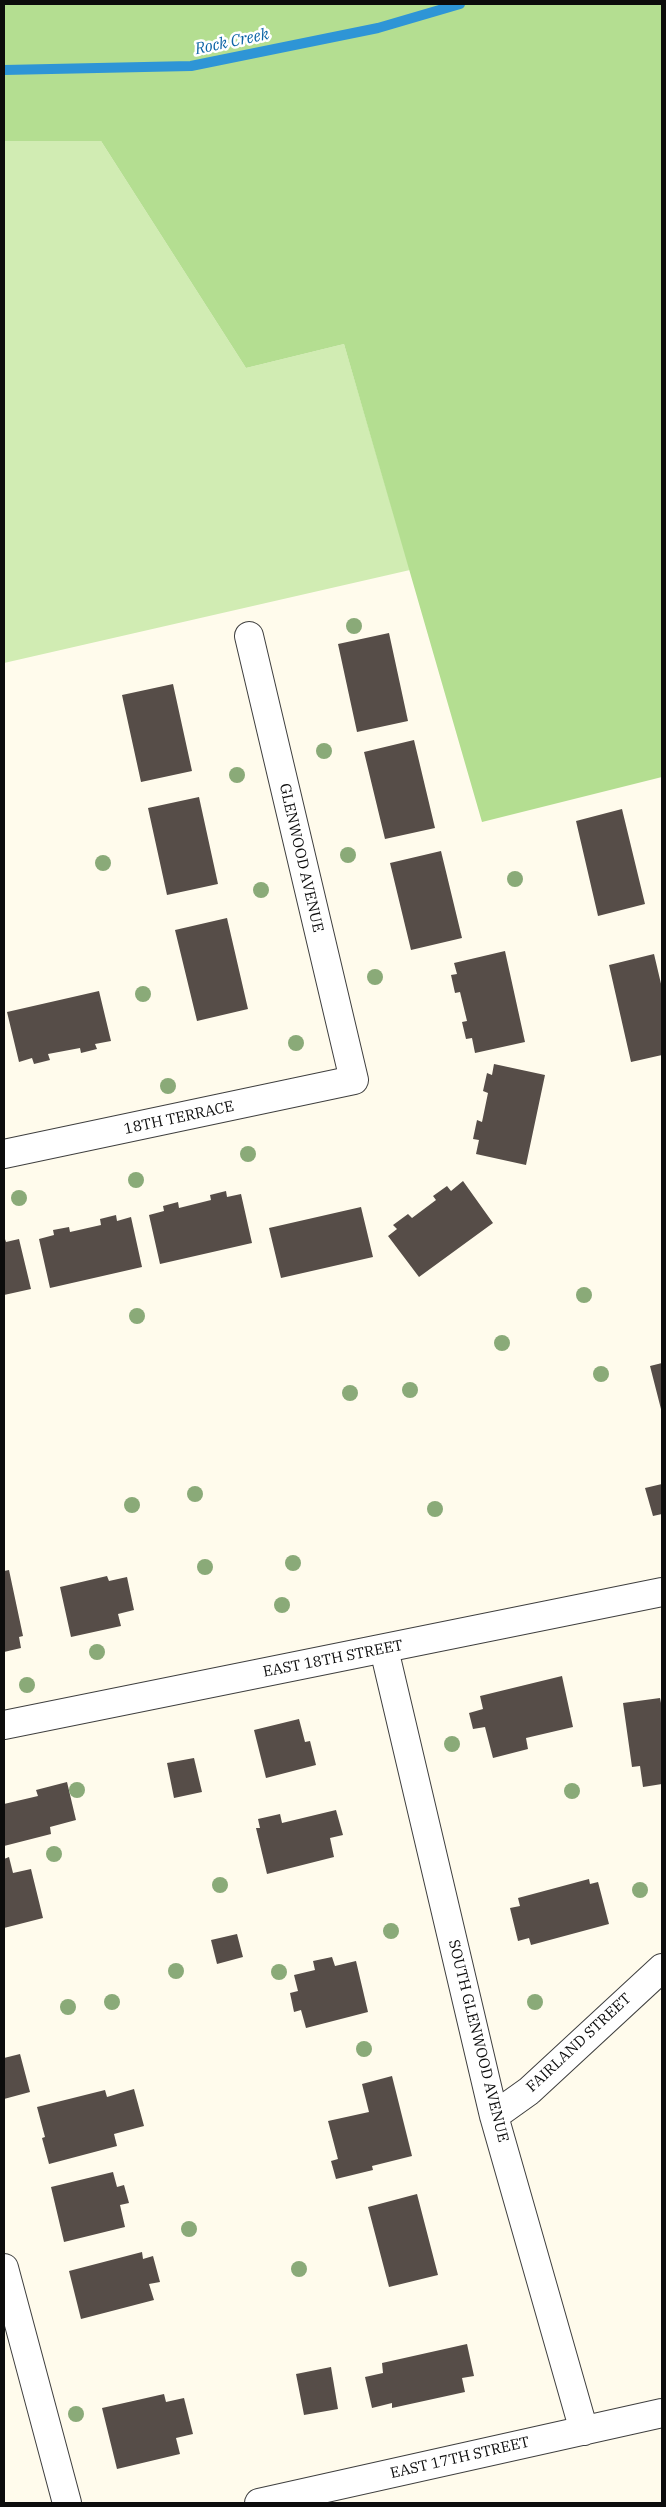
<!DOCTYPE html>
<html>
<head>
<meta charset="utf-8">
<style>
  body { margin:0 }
  #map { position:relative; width:666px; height:2507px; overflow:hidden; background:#fffbec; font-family:"IBM Plex Serif",serif }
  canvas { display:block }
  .frame { position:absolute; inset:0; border:5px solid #0c0c0c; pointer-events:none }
</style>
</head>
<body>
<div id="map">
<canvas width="666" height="2507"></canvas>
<div class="frame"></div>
</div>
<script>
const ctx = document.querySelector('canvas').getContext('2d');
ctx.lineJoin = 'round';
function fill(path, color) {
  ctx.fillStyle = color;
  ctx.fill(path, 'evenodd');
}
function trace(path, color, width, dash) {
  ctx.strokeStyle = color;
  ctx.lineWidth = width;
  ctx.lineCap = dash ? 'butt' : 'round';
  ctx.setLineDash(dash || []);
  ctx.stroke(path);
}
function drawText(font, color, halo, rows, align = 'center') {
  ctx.font = font + ' "IBM Plex Serif",serif';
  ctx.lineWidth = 5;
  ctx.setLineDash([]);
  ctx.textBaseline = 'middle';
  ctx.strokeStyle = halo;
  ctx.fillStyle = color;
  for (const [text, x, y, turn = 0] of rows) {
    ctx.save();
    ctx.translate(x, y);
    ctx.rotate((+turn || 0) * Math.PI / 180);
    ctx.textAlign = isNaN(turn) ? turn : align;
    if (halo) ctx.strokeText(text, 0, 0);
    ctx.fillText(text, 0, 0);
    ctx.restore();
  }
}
fill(new Path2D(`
  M4,141h97l145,227 98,-24 66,226 -406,93z`), '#d1ecb3');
fill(new Path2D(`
  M4,4h658v773l-180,45 -138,-478 -98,24 -145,-227h-97z`), '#b4de91');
trace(new Path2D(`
  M4,70l187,-4 187,-38 82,-24`), '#2e95d6', 10);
fill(new Path2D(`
  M389,633l19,88 -51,11 -19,-88z
  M173,684l19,87 -51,11 -19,-87z
  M414,740l21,88 -50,11 -21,-87z
  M199,797l19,87 -51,11 -19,-87z
  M622,809l23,95 -47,12 -22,-95z
  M441,851l21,87 -51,12 -21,-87z
  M227,918l21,91 -51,12 -22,-91z
  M505,951l20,91 -50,11 -3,-15 -6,1 -4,-17 5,-1 -7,-29 -5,1 -4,-18 6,-1 -3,-11z
  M654,954l8,34v67l-31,7 -22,-97z
  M99,991l12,50 -16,3 2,5 -16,4 -1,-5 -32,6 2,6 -16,4 -2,-6 -13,4 -12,-50z
  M494,1064l51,11 -19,90 -50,-11 3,-14 -6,-1 4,-19 5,2 6,-29 -5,-2 4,-18 5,2z
  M463,1181l30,42 -74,54 -31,-41 9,-7 -4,-4 15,-11 4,4 24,-18 -3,-4 14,-10 4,5z
  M226,1191l1,6 14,-3 11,49 -92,21 -11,-49 15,-4 -1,-5 15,-4 1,6 32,-8 -1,-5z
  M361,1207l12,50 -92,21 -12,-50z
  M116,1215l1,6 14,-4 11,50 -92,21 -11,-49 15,-4 -1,-5 16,-3 1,5 31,-7 -1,-6z
  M4,1236l2,6 13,-3 12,50 -27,6z
  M662,1363v50l-12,-47z
  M662,1484v30l-9,2 -8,-28z
  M9,1570l14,66 -4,1 2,11 -17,4v-81z
  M107,1576l2,5 18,-4 7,33 -16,4 3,12 -50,11 -11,-50z
  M562,1676l11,51 -47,11 2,11 -35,9 -8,-31 -12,2 -4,-16 14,-4 -3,-13z
  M660,1698l2,10v76l-19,3 -3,-21 -8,1 -9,-64z
  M299,1719l6,23 5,-1 6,24 -50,13 -12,-48z
  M194,1758l8,34 -28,6 -7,-35z
  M67,1782l9,38 -26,7 1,7 -47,12v-42l34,-8 -2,-6z
  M336,1810l7,25 -13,3 4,19 -67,17 -11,-46h4l-2,-9 22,-5 2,9z
  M9,1857l4,16 18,-4 12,49 -39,10v-69z
  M589,1879l1,5 8,-2 11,42 -78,21 -2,-7 -11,3 -8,-33 10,-2 -2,-8z
  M237,1934l6,23 -26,7 -6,-24z
  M332,1957l3,9 21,-5 12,51 -62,16 -5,-18 -7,2 -4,-19 8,-2 -4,-16 21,-5 -2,-9z
  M20,2054l10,38 -26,7v-41z
  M392,2076l20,80 -40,10 1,4 -37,9 -5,-18 7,-2 -10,-38 41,-9 -7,-28z
  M134,2089l10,37 -30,8 3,12 -68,18 -7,-26 3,-1 -8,-30 68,-17 2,7z
  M113,2172l4,15 7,-2 5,18 -9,2 5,22 -61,15 -13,-55z
  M417,2194l21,81 -49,12 -21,-80z
  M142,2252l1,7 10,-3 7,26 -11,2 5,16 -73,19 -12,-48z
  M467,2344l7,32 -12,2 3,14 -73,16v-5l-20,5 -7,-31 18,-4 -1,-10z
  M331,2367l7,42 -34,6 -8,-41z
  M164,2394l2,8 18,-4 9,36 -17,4 4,16 -63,15 -15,-61z`), '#564d48');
const minor = new Path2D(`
  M4,1154l350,-74 -105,-444
  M384,1649l110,467 90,315
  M4,1725l658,-133
  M494,2116l35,-25 133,-123
  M4,2268l63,235
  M259,2503l403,-90`);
trace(minor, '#3f3f3f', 30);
trace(minor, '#fff', 28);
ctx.fillStyle = '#8aaa78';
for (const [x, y] of [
  [354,626],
  [324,751],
  [237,775],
  [348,855],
  [103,863],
  [515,879],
  [261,890],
  [375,977],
  [143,994],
  [296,1043],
  [168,1086],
  [248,1154],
  [136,1180],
  [19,1198],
  [584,1295],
  [137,1316],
  [502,1343],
  [601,1374],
  [410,1390],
  [350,1393],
  [195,1494],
  [132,1505],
  [435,1509],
  [293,1563],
  [205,1567],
  [282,1605],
  [97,1652],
  [27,1685],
  [452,1744],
  [77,1790],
  [572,1791],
  [54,1854],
  [220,1885],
  [640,1890],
  [391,1931],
  [176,1971],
  [279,1972],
  [112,2002],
  [535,2002],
  [68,2007],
  [364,2049],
  [189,2229],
  [299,2269],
  [76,2414]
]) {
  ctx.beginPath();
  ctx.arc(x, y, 8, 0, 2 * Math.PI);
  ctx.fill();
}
drawText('15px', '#0c0c0c', '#fff', [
  ["GLENWOOD AVENUE",301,858,77],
  ["18TH TERRACE",179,1118,-12],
  ["EAST 18TH STREET",333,1659,-11],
  ["SOUTH GLENWOOD AVENUE",478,2041,76],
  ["FAIRLAND STREET",579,2043,-43],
  ["EAST 17TH STREET",460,2458,-13]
]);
drawText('italic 16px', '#0d65a6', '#fff', [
  ["Rock Creek",232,42,-12]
]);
</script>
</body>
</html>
